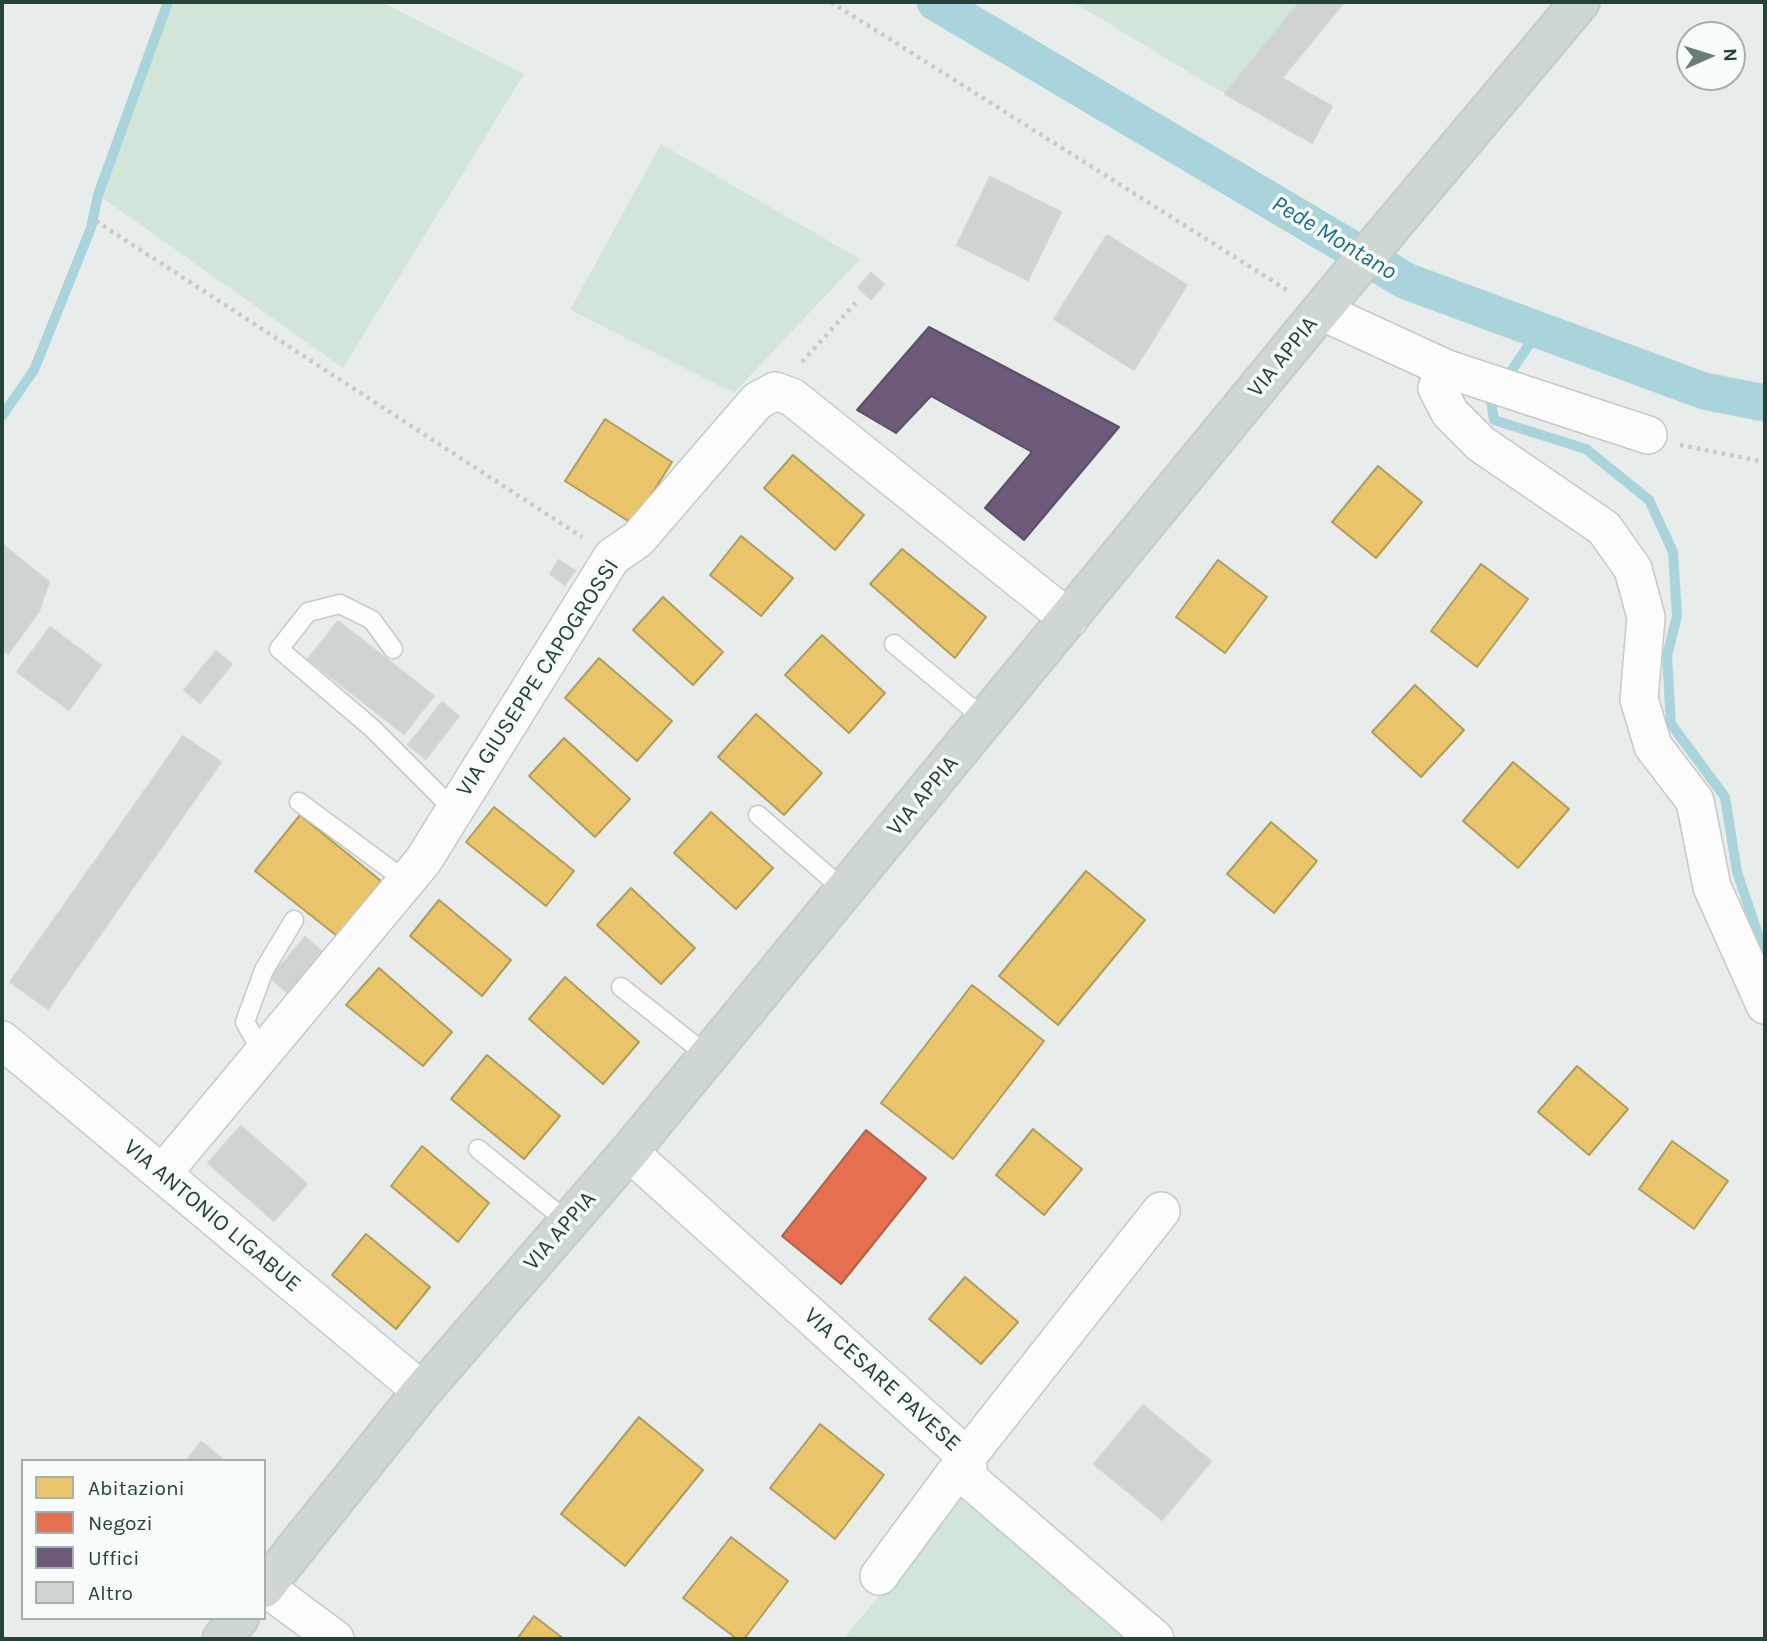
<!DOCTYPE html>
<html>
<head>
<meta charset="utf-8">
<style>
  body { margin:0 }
  #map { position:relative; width:1767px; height:1641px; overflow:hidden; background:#e8edeb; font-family:Karla,sans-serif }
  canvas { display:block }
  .frame { position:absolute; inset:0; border:4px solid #24423a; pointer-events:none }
  .legend { position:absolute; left:21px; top:1459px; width:245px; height:161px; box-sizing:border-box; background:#f7fbf9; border:2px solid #a3b1ad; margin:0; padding:9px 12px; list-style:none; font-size:21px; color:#24423a }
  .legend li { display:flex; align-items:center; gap:14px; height:35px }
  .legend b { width:35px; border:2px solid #a3b1ad }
  .north { position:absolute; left:1676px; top:21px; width:70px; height:70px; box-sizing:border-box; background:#f7fbf9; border:2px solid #a3b1ad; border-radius:50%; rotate:87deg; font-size:19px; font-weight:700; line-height:28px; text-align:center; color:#24423a }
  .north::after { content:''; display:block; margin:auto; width:24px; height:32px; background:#697e78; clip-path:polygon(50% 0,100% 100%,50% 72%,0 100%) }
</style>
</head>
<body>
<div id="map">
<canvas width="1767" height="1641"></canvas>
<div class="frame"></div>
<ul class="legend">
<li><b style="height:19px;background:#e9c46a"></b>Abitazioni</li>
<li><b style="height:19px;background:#e76f51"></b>Negozi</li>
<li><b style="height:19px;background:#6d597a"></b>Uffici</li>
<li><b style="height:19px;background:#cfd4d2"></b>Altro</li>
</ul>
<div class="north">N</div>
</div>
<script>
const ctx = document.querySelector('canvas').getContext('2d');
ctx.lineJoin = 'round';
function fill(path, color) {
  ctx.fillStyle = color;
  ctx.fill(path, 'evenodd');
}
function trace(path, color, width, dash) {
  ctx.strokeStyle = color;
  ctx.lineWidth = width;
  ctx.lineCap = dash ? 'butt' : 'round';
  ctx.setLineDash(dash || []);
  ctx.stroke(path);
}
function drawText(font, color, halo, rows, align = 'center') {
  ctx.font = font + ' Karla,sans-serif';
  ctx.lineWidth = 7;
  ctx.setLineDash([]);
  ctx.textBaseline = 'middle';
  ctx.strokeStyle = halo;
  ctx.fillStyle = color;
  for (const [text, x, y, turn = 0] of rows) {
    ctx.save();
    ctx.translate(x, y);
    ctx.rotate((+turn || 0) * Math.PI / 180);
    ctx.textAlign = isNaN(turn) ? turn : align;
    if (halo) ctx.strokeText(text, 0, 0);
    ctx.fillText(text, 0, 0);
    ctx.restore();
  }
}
fill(new Path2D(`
  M170,2h212l142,72 -181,294 -242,-171z
  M1073,2h227l-75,92z
  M661,144l199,115 -126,134 -164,-83z
  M967,1491l178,148h-302z`), '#d1e6d8');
const homes = new Path2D(`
  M605,419l67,43 -39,62 -68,-43z
  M793,455l71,60 -29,35 -71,-62z
  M1378,466l44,36 -46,56 -44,-36z
  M741,536l52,42 -32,38 -51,-41z
  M902,549l84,68 -31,41 -85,-74z
  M1218,560l49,37 -42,56 -49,-36z
  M1481,564l47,35 -51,68 -46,-36z
  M663,597l60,55 -30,33 -60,-55z
  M822,635l63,58 -36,40 -64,-58z
  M599,658l73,63 -35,40 -72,-63z
  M1415,685l49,45 -43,47 -49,-45z
  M756,714l66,59 -38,42 -66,-58z
  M564,738l66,61 -35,38 -66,-61z
  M1513,762l56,47 -51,59 -55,-47z
  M494,807l80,64 -28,35 -80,-64z
  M711,812l62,56 -37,41 -62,-56z
  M300,815l81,66 -44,55 -82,-65z
  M1271,822l46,39 -43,52 -47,-39z
  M1086,871l59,49 -87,105 -59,-49z
  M631,888l64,60 -34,36 -64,-59z
  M439,900l72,60 -29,36 -72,-60z
  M379,968l73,64 -29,34 -77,-61z
  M565,977l74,65 -36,42 -74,-65z
  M972,985l72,56 -91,118 -72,-56z
  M487,1055l73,61 -36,43 -73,-60z
  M1577,1066l51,43 -39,46 -51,-43z
  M1033,1129l49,40 -38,46 -48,-40z
  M1672,1141l56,40 -34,48 -55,-40z
  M422,1146l67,57 -31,39 -67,-56z
  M366,1234l64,53 -34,42 -64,-54z
  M965,1277l53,45 -37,42 -52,-45z
  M639,1417l64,53 -78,96 -64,-52z
  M820,1424l64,51 -49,64 -65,-51z
  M731,1537l57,44 -44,58h-7l-54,-41z
  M534,1616l30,23h-47z`);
fill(homes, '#e9c46a');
trace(homes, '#ae9d5c', 2);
const shops = new Path2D(`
  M866,1130l60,48 -85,106 -59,-48z`);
fill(shops, '#e76f51');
trace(shops, '#ac624a', 2);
const offices = new Path2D(`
  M929,327l190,100 -95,113 -39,-32 47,-56 -101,-56 -35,37 -39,-23z`);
fill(offices, '#6d597a');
trace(offices, '#575267', 2);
trace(new Path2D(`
  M1539,330l-48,71 3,19 92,29 63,51 24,52 4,64 -10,40 4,68 54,73 12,75 28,83
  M2,416l32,-46 57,-142 7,-33 70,-193`), '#a9d4db', 10);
trace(new Path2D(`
  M935,2l471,279 298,110 61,12`), '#a9d4db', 37);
const building = new Path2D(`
  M1300,2h44l-62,76 50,28 -20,37 -87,-49z
  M990,177l71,35 -33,68 -71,-35z
  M1107,235l80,50 -53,85 -80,-51z
  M871,273l13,11 -13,15 -13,-11z
  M2,544l47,38 -10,29 -31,43 -6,-5z
  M559,560l16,11 -10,14 -15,-11z
  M338,621l96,75 -30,38 -96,-75z
  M50,627l51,38 -32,45 -52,-38z
  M216,651l16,13 -32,39 -16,-13z
  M442,702l17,14 -33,43 -18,-14z
  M183,736l38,26 -173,247 -38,-27z
  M305,937l25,22 -35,40 -25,-21z
  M241,1126l66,58 -33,37 -66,-58z
  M1143,1405l68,56 -49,59 -68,-56z
  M201,1442l24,19h-39z`);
fill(building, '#cfd4d2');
trace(building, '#d1d6d4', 2);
const lane = new Path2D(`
  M894,644l92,76
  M393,649l-21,-29 -32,-16 -32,8 -29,37 93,79 69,69 15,9
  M299,802l107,79
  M758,815l86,75
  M621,987l87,69
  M265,1050l-7,-5 -13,-23 19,-52 30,-50
  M478,1149l90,73`);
const street = new Path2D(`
  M1321,311l126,58 -10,19 13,25 31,31 123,84 29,41 13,48 -7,82 14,47 42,55 17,86 53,118
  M1447,369l201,66
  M2,1040l420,351
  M629,1152l338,305 2,22 186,160
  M162,1174l261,-313 189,-304 26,-18 119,-138 18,-10 17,6 277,222
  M879,1576l88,-119 194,-246
  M265,1587l70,52`);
const primary = new Path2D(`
  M264,1588l158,-197 207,-239 699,-850 252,-300
  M222,1639l17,-21`);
trace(lane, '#c5cac8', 21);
trace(street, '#c5cac8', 40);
trace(primary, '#c3ccc9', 42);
trace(new Path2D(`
  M831,2l459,290
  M96,221l486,316
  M802,362l56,-62
  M1680,445l85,17`), '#c3ccca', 4.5, [3.5, 5]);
trace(lane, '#fcfcfc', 18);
trace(street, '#fcfcfc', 37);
trace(primary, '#cfd7d5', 38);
drawText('23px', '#24423a', '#f7fbf9', [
  ["VIA APPIA",1283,357,-51],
  ["VIA GIUSEPPE CAPOGROSSI",538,678,-57],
  ["VIA APPIA",923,796,-50],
  ["VIA ANTONIO LIGABUE",212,1216,40],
  ["VIA APPIA",560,1231,-49],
  ["VIA CESARE PAVESE",882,1380,42]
]);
drawText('italic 24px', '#1c6f80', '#f7fbf9', [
  ["Pede Montano",1334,238,31]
]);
</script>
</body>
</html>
